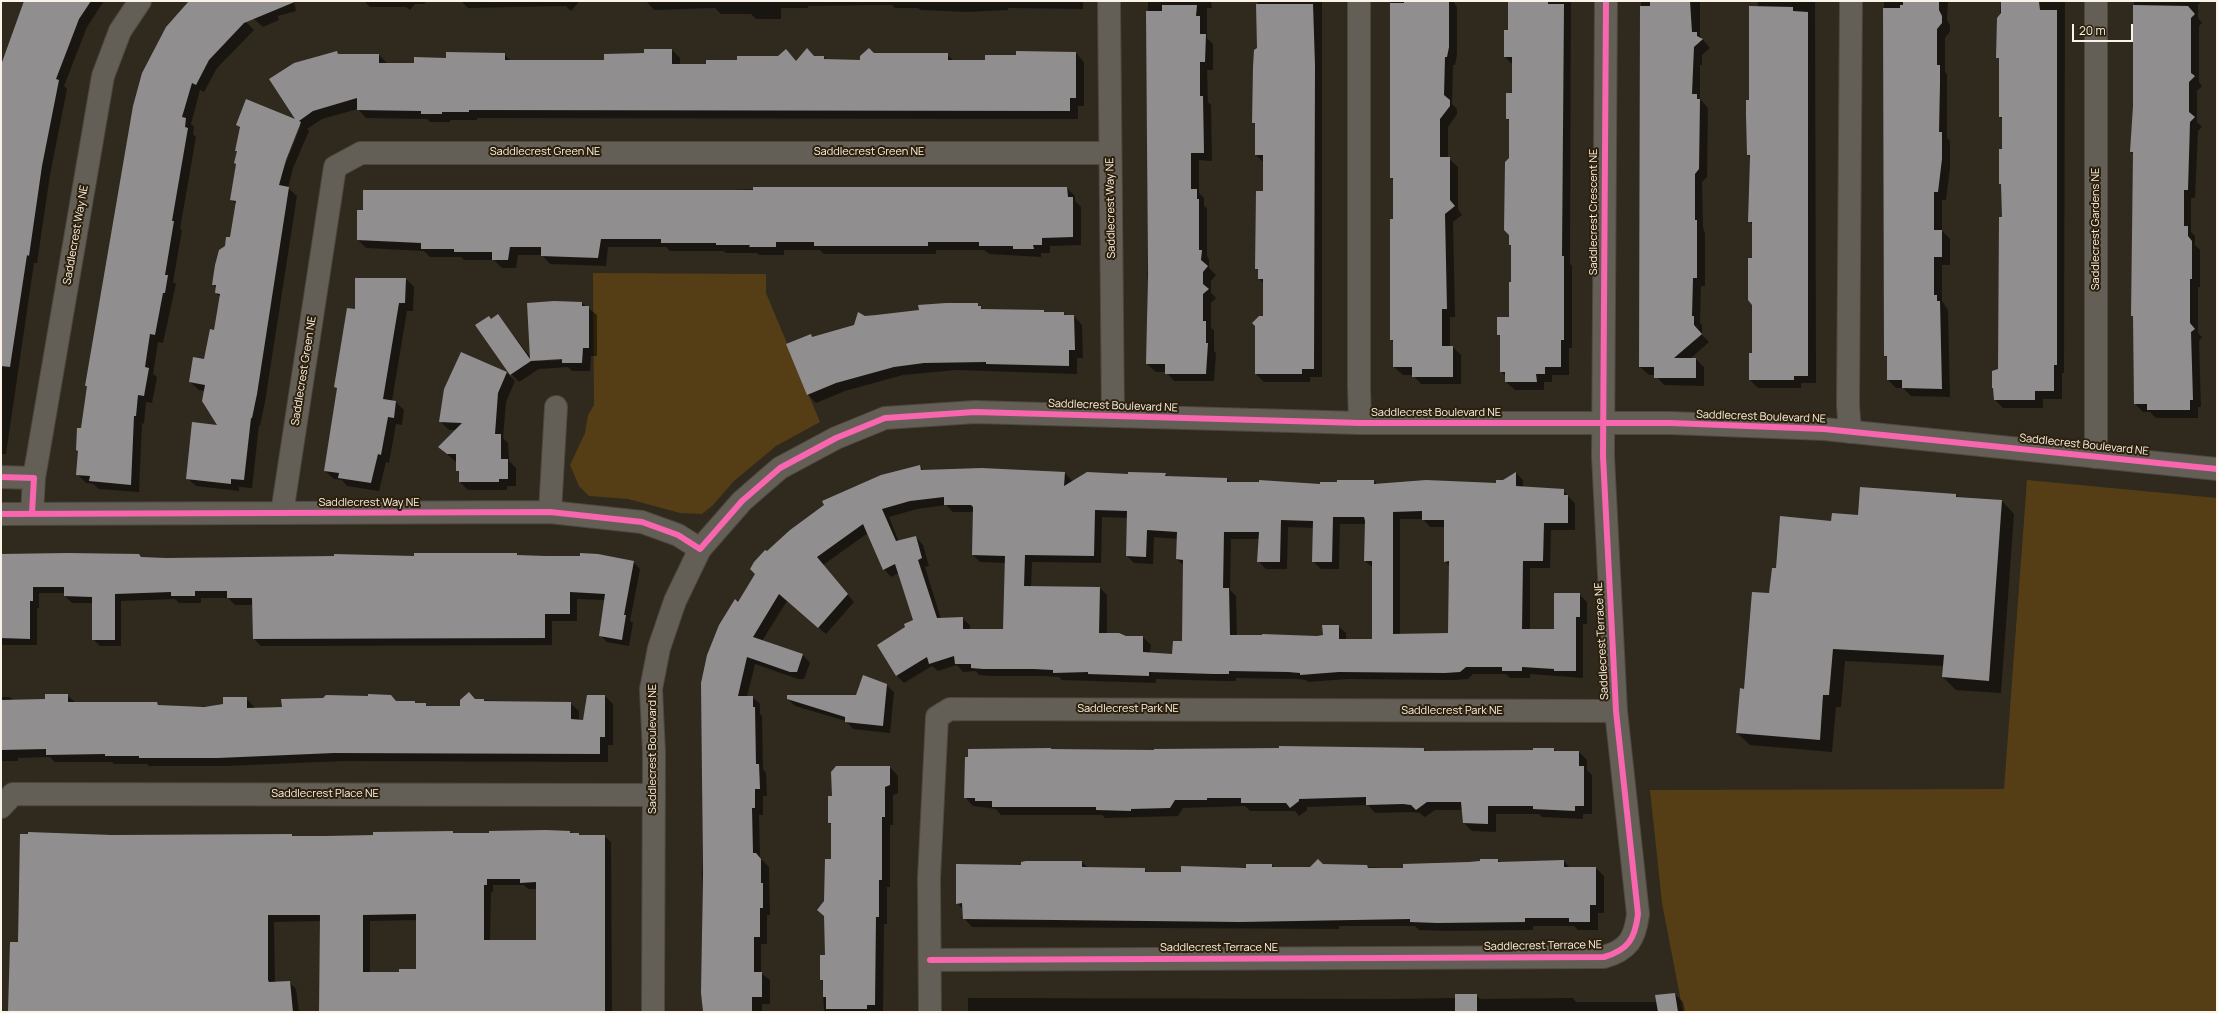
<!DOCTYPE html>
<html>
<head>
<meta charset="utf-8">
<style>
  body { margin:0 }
  #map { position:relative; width:2218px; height:1013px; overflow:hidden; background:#30291e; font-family:Manrope,sans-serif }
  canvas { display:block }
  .frame { position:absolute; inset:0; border:2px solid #fbf3e7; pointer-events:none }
  .scale { position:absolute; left:2072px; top:24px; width:61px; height:18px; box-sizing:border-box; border:2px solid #fbf3e7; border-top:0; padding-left:5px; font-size:12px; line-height:14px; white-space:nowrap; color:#fbf3e7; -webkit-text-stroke:3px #2d210d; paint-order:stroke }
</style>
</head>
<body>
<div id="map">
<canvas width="2218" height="1013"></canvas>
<div class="frame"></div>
<div class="scale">20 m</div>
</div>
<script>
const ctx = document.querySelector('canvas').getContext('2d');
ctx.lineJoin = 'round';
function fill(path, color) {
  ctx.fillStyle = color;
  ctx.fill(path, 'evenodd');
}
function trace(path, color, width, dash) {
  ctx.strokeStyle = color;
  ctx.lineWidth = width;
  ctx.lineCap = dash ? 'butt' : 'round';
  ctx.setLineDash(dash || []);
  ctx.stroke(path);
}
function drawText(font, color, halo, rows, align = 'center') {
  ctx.font = font + ' Manrope,sans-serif';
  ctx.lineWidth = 4;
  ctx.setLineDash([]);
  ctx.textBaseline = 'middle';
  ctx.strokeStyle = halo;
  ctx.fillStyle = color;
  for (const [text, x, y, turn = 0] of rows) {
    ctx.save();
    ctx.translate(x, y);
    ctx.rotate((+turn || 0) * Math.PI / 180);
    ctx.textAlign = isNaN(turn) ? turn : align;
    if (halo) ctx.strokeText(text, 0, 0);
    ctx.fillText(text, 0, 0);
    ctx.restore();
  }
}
fill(new Path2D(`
  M593,273l173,1v19l54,129 -44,24 -42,35 -21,24 -11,9 -22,-1 -52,-14 -39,-3 -10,-10 -9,-21 15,-32 3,-18 6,-10z
  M2027,480l190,18v514h-534l-21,-109 -12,-113 354,-1z`), '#553e16');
fill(new Path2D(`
  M25,1h79l-17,26 -23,59 3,3 -17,86 -13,88h-3l-28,191h-5v-384z
  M190,1h35l29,29 -37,38 -13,24 -4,-2 -9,34 3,3 -1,7 3,3 -16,92 2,1 -9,52 3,2 -13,59 -5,-1 -5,32 4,3 -5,26 -6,-1 -2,22 -2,-1 -3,69 -40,-3 -6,-5 -7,-1 -8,-8 1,-22 -2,-3z
  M247,1h52v1h-5l2,9 -18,5 1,4 -16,7 -9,-8z
  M314,1h41l-40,1z
  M364,1h61v3h-10l-5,6 -4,-3h-36z
  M461,1h117v2l-7,8 -5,-5 -98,2z
  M627,1h456v8l-75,-1v2l-41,2 -46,-2 -3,-2h-23l-3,-3 -84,1v2h-27v11h-25l-5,-5h-30l-6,-6 -61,2 -8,-9z
  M1148,1h63l1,7h-5v30l6,6v26h-6l1,32 3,3 1,56 -13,-1v33l5,5v8l3,2v48l2,3v9l7,7 -5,6v12l5,5 -5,5v25l3,2v21l2,2 -2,28h-40l-8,-9h-10l-9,-8z
  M1258,1h64v376h-12v5h-46l-8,-8 8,-57v-33l-5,-5v-7l-3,-4 8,-76v-29l-8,-8v-29l-3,-4 5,-74z
  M1391,1h62l4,6v48l-2,10h-2l-1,39 5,5v5l-9,13v31l10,9v42l4,6 -9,7 2,95h-5v30h3l8,8v29h-40l-8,-9h-10l-9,-8v-24l-3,-3 3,-120v-40l-3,-2z
  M1509,1h62l-1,263 2,2v82h-3v27h-17v7h-8v8h-29l-9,-8v-5l-5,-6v-34l-3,-3 12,-16 2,-35v-36l-2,-2v-123l-3,-3v-25h6v-29l-8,-8v-26h4z
  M1641,1h65l-6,1v34l10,12 -8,7v10h-2v34l8,9 -1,69 -5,5 1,45 2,7v52h-4l-1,37 2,2v10l7,7 -19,17h6l8,8v19l-40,-1 -9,-10h-6l-9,-8z
  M1758,1h57l1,382h-15v5h-43l-8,-8 3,-26v-129l-4,-4 2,-63 -3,-3z
  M1884,1h64l-1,19 3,5v6l-5,7v34l2,2v64l3,3v27l-4,32h-4v31l8,8v26h-8v36l6,9 2,87 -39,-1 -8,-8h-7l-8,-8v-21l-3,-4z
  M2001,1h64l-1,372h-2v26h-19v9h-40l-8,-8 4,-30 4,-152 -1,-32 -2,-3 3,-63 -3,-3v-57l-3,-3z
  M2134,1h67l-3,4v13l4,5 -3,3v56l3,4 -5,5v31l5,5 -4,4 -3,67h-4v34l4,4v9l5,5v37h-2v46l4,4 -3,4 2,66h-3v11h-42l-6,-6h-7l-8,-8 -1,-87 -2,-2 2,-161 -3,-2 3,-46z
  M672,50l8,8v7l117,-3 18,-5h9l3,3 34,1 12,-7h74l7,7h32l90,-8 8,9v44h-6v13l-601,-1v2h-27v2h-20l-3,-3 -61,-1 -8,-9 -36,10 -15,10 2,2 -16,37 -5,20 9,8 -32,206 -5,24 -1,-1 -7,63 -13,-1v4l-43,-5 -9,-8 32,-52 -14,-35 -6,-1 -9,-8 15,-22 10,-29 6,-33 -5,-5v-5l-2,-3 11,-39 6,-8 5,-34 -5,-5 7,-47 -2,-2 5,-21 -4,-4 61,-3 38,-70 3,3h40l9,9h27l32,-5 57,-5 7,7h94zM299,125h2l-16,40 -2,-1z
  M780,188h287l8,8v5l6,6v38l-31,1v7h-9v4l-52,-3 -5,-4h-48v4h-112l-4,-4h-36v5h-25l-2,-2h-31l-3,-2h-53l-4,-4h-58l-2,19 -56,-2 -8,-9h-24l-2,13h-14l-8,-8h-30l-3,-3h-31l-6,-6 -58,-3 -8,-8 352,-49z
  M406,279l8,8 -1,24h-6l-15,90 4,1 8,8 -2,15 -6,-1 -7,39 -3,-1 -7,29 -32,-5 -5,-6 -8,-1 -9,-8 12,-82 -2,-2 21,-77z
  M582,303l15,12v41h-6l-1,15h-18l-4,-4 -29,2 -20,13 -8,-8 -20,-54 7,-5 33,43zM567,358v2l-29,1v-2z
  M977,304l7,6 59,1 2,2h18l4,3h7l8,9 1,33h-6v16l-121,-4 -53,5 -58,16 -29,12 -8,-8 2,-60 3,3 42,-12 10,-9z
  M461,353l46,20 8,8 -9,21 -3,36 5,5 1,18 7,7v18h-9v4h-39l-8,-8 -3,-19 -18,-16 17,-17h-7l-9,-9z
  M920,466l4,5 141,2 8,9 56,-7 36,-1 4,3 58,2 3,4 91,2 53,-4 3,3h120l19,-11 7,7v7l40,3 12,14v26h-24l-1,38h-20v62h25l24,-36 8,8v22h-4v54l-53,-4v4h-20l-4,-4h-33l-5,5 -15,1 -106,-1 -39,3 -2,-2 -9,-1 -61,-1v3h-13l-67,-2v4l-94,-3 -3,-3 -16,-1h-52l-12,-1 -3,-4 -13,1 -6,-7 -19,6 -6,-5 -28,17 -8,-8 18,-54 -15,-48 -8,4 -7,-8 -16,-36 -45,32 31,37 -28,32 -39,-33 -25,40 41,14 7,8 -6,16h-6l-43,-15 -8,33h5l8,7v10l2,2 1,53 3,4 1,23h-4v19h-4l1,43 9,9 1,48h-3v29h-6v29l9,7v24h-8v8h-60v-329l65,-130zM946,505l7,7h21l-1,43 7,7 26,1 -2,66 -34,1v-5l-8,-7 -21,1 -16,-52 4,-1 -6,-21 -7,-8 -17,5 -10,-25 28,-8zM1102,517l25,1v38l7,7 19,1 1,-27 24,2 -1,20 7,7 -1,76 -10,13 -23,-1 1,-9 -8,-8h-18l-18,-3v-39l-7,-7 -69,-1 1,-25 69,1zM1400,519h23l7,8h15v34l4,5v68l-49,1zM1340,524h25v37l8,7v72h-27v-7l-8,-7 -14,10 -7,1 -80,-1 -1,-40 -6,-6 1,-51h28l-1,22 8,8h21l1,-42 26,1 -1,33 8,8h18z
  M1956,495l3,3 43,3 12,13 -13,179 -45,-3 -13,-13 1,-11 -99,-5 -4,46h-5l-4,45 -82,-7 -13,-12 8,-43 32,-121 55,-47z
  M517,554l2,2 27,2 52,-3 35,7 7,7 -10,52 3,2 -4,23 -22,-4 -7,-7 5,-35 -28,-1v22h-25v24l-261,1h-30l-7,-7 -1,-34h-18l-7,-7h-27v5h-22l-4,-4 -54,2v45h-21l-7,-7v-36h-21l-7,-7v-3h-26v15h-2v37h-36v-89l138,-1 3,3 58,2v-2l27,-1h188z
  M886,685l8,7 -4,41 -37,-4 -7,-8 -51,-15 -7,-7 69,-3z
  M67,695l9,8h81l3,3 19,2 45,-3 22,-7 9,10 142,-6h18l2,2h8l3,3h33l15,-7 94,3 9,8v10h4l5,-25h17l8,8v41h-5v17l-265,-1 -116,5h-78l-2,-2h-33l-2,-2h-57l-5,-5 -32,1v3h-17v-64h9l3,3h33z
  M1051,749l1,1 103,1 269,-2 2,3h78l50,-3 3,3h22l8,8v10l5,5v39h-9v5l-41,-2 -3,-3h-43v18l-24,-1 -8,-8 -1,-13h-28l-10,7 -5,-4 -8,-1 -37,1 -7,-8 -61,2v3l-8,6 -4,-5h-45l-5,-5 -62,2 -5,8 -73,2 -3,-3h-101l-5,-6 -23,-3 -8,-9z
  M890,767l8,9v17l-5,2v30h-3v62h-3v37h-3l-1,88h-59l-3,-56 5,-1 -1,-54 7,-41v-34l-3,-3 4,-26z
  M453,832l2,2 115,-2 11,4h23l7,6 1,170h-292l1,-91 -47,1 1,61 14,-1 7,7 3,23h-289l9,-69 93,-107 180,-1 2,2h32zM493,885h31l4,4h9v52h-47l1,-49h2zM417,920v50l-17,3h-30v-52z
  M1498,860l3,3 63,-2 6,7h26l8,8v37h-6v17h-20l-4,-4h-41v4l-87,1 -27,-1 -4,-4h-76v3l-367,-2 -8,-9 -1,-9 -6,-6 65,-37 60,-4 6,6 56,1 4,4h34l90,-8 3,3h36l13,-3 80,4z
  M1675,994l8,8 2,10h-717v-14l422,1 66,-1 20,-3 4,4 93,-1 3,4h81z`), '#0007');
fill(new Path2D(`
  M24,1h67l-12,18 -23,60 3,1 -17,86 -13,90 -2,-1 -17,112 -9,-1v-301z
  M189,1h108l-53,22 -35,37 -13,25 -4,-2 -10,34 4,1 -1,9 3,1 -16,93h2l-9,54h3l-3,18h-2l-8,42 -5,-1 -5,33 4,1 -5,28 -6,-1 -2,21h-2l-3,69 -42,-4 1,-5 -14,-1 2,-24 -2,-1 1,-22h4l6,-42h-2l48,-280 9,-33 24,-46z
  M1404,1h45v46l-2,10h-2l-1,38 6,5v6l-10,13v38h10v43l5,6 -10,8 2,95h-5v37h11v31h-41v-10h-19v-27h-3v-121h3v-41h-3v-175h14z
  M1508,1h40v3h16l-2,252h2v84h-3v27h-16v7h-9l1,8h-32v-10h-5v-37h-3v-18h12v-35h2v-37h-2v-10l-5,-5 1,-68 4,-4v-39h-3v-26h6v-36h-8v-27h4z
  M1650,1h40l2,31h5v4l6,3 -9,8 -2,47h5v5h3l-1,70 -4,5v46h2v58h-4l-1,38h2v9l8,9 -28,24h22v20h-42v-11h-15l1,-361h10z
  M1903,1h36v9l3,6v7l-5,6v36h3v19l-1,48h3v27l-4,33h-4v38h8v27h-8v38h3v6h3l2,88 -40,-1v-8h-15v-24h-3l-1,-348h17v-3h3z
  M2001,2h38l1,8h17v355h-3v26h-19v9h-41l-1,-12h-1v-17l6,-2 1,-152h3l-1,-33h-2v-35h3v-32h-3v-59h-3l1,-40 4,-5z
  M1256,4h57l2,61 -1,304h-12v5h-47v-48l-3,-3 7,-7h4v-37h-5v-10h-3l1,-78h7v-36h-8v-32h-3l1,-56 1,-17 3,-2z
  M1162,5h35l-1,11h4v18h6l-1,28h-5v34h3l1,57h-13v36h6v10h2v51h3l-1,10 7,6 -5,6v12l6,5 -6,5v27h3v22h2l-2,31h-41v-10h-19l2,-89 -2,-264h16z
  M2133,5l55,1 7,8 -4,4v55l4,3 -6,6v30l6,5 -5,5 -2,68h-4v36h4v10l4,5v38h-2v44l5,6 -4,3 2,68h-3v10h-43v-6h-13l-1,-88h-2l2,-164h-3l3,-46z
  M1749,6l44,1v4l15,1v364h-14v4h-45v-27h3v-48l-4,-5v-42h4v-36h-4l2,-64v-3h-3l-1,-40v-15h3z
  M807,48l7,8h10v3l36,1v-4l9,-8 5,5h74v7h37v-5h31v-4l60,1v46h-6v13l-601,-1v2h-27v2h-21v-3l-64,-1v-12l-44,13 -14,10 2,1 -15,38 -7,25 10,2 -32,207 -5,24h-1l-7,62 -13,-1v5l-45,-5 6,-57 25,3 -15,-24 3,-16 -16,-3 4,-25 11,2 6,-30 4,1 6,-36 -5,-1 1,-8h-4l3,-20 4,-15 6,-4 1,-9h4l6,-36 -6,-1 6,-36 -2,-1 3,-12h-2l5,-24 -4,-2 10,-26 49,20 -26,-40 25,-16 43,-12 1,3h41v9h35v-6l32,1v-6l59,1v7h99v-6l40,-1v-4h28v15h34v-4h31v-4h41l8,-7 10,12z
  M753,187h314l1,10h5v40l-31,1v7h-9l1,4h-21v-3h-34v-4h-51v4h-114v-4h-38v5h-27l1,-2h-34v-2h-55v-4h-60l-3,19 -57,-2v-9h-31l-2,13h-16v-8h-38v-3h-33v-6l-64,-3v-30h6v-20h390z
  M355,278h51l-1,25h-6l-16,96 13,2 -2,17 -6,-1 -7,38 -3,-1 -7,29 -33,-5 1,-5 -15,-2 13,-83 -3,-1 13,-79 8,1z
  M554,301l28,1v4h7v42h-6l-1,15h-20v-4l-31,2 -21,14 -35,-50 14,-9 2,3 7,-5 32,45 -3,-56z
  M946,303h32v3h3v3l63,1v2h20v3h10l1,35h-6v16l-83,-2v-2l-62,1 -30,4 -58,16 -29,12 -21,-51 25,-10 1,3 42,-12 4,-13 7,4 11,-1 43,-5 -1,-5z
  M461,352l46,20 -9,21 -3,41h6v25h7v20h-9v3h-40v-11h-3v-17h-9l-9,-7 24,-24 -23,-1 5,-33z
  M920,465l1,5 61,-2 83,4 -1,14 23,-14 41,2v-2l38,1 -1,3 62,2v4h32v-2l61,4v-2h17v-2h37v4l52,-4 70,3v-3h7l13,-8v14l48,3v6h4v28h-24l-1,38h-20l-1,68h32v-36h26v24h-4v54h-22v-2l-32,-2v4h-20v-4h-36l-6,5 -15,1 -106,-1 -39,3v-2l-12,-1 -59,-1v3h-15l-65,-2v4l-61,-2v-2l-35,1v-3l-19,-1h-51l-12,-1v-4h-16l-1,-8 -25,8 -2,-7 -31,19 -19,-31 28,-18 -1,-3 9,-4 -18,-56 -12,6 -20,-46 -46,33 31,37 -30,34 -39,-34 -26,43 50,17 -6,18h-7l-43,-15 -9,39h15v11h2l1,57h3l1,25h-5v19h-3l1,45h3l5,6v24h2v25h-3v29h-6v35h8v25h-10v15h-49l-2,-19 2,-119 -2,-191 6,-28 12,-30 16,-26 3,3 17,-28 -5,-5 4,-7 11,-12 2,1 23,-21 34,-25 -2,-4 59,-26zM944,497v8h27l2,2 -1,48 33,1 -2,73h-40v-12l-26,1 -19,-58 4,-2 -6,-22 -20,5 -14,-32 28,-8zM1095,510l32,1 -1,45 20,1 1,-27 30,2 -1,27 7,1 -1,81h-9l-1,13 -29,-2v-16h-17l-7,-3h-20l1,-46 -76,-1 1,-31 69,1zM1422,511v9h22v42l5,-1 -1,72 -55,1v-122zM1333,517h31l1,4 -1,40h8v78h-33v-14h-17l1,10 -6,1 -55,-2v1h-32l-1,-47h-6l1,-56h35l-2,30h23l1,-42 32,1 -1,41h20z
  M1860,487l96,7v3l46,3 -13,181 -47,-4 2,-22 -111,-6 -4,46h-6l-3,45 -84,-7 4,-45 4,1 8,-97 17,1 3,-25h4l4,-52 51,5 1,-8 26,2z
  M67,553l72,1 2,3 25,1 168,-2v-2l80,2v-3h103v2l29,1h34v-3l18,1 36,7 -10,54h2l-4,25 -23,-4 6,-42 -35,-2v22h-25v24l-292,1 -1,-41h-25v-7h-32v5h-24v-4l-56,2v46h-23v-43l-28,-1v-9h-31v14h-3v38l-29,-1v-84z
  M863,675l24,9 -4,42 -38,-4v-5l-58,-18v-4h69z
  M469,692l6,7h9v2l87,1v17l12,1 4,-25h18v42h-5v17l-266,-1 -116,5h-79v-2h-34v-2l-59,1v-6l-45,1v-50l44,-1v-5h23v8h89l1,3 46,2 19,-3v-7h24v11l35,-1 -1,-8 42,-1 3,-3 42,1v-2l23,1 5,6h19v2h11v3h34v-6z
  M1279,746l145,2v3l109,-1v-2h21v3h25v15h5v40h-9v5l-42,-2v-3h-45v18l-25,-1 -2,-21h-34l-11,8 -5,-5 -8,-1 -37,1v-8l-67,2v2l-9,7 -4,-5h-45v-5h-34v2h-32l-5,8 -39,1v2l-35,-1v-3h-104v-6h-17v-3h-11l1,-41h3v-8l83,-1v1l103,1v-1l125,-1z
  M836,766h54v19l-5,2v30h-3v63h-3v37h-3l-1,88h-8v4h-41v-12h-3v-17h-3v-25h5l-1,-39 -7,-6 7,-9 1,-42h6v-36h-3v-27h4l-1,-24z
  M546,830l24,1v2h9v2h26v177h-286l1,-97h-52v65l1,2 21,-1 3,31h-285l2,-70h8l2,-108h8v-2l84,3 180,-1v2h34l47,-1v-3l80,-1v2h36v-2zM487,879h33v4l16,-1v58h-52v-55h3zM416,914v55h-17v3h-36v-57z
  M1318,859l5,5 44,1 1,3h35v-4l66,-2 11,-1v-2h18v3l66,-2v7h32v38h-6v17h-21v-4h-44v4l-88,1 -27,-1v-3l-170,3 -277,-3 -1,-16 -6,1v-40l65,1v-3l5,-1h56v6l63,1v4h36v-6l65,2v-4h26v3h38z
  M1675,993l3,19h-20l-3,-17z
  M1455,994h22v18h-22z`), '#918e90');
const minor = new Path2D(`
  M1109,1l4,415
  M1359,1v386l1,36
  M2096,1v456
  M1850,432l-2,-27 3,-404
  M1,477l33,1
  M550,512l6,-105
  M32,513l2,-35 69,-402 17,-45 20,-30
  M282,513l53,-346 26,-14h749
  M1,514l549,-2 92,10 36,13 22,14
  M1,807l12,-13 641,1
  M930,960l674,-3c24,-7 31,-18 34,-43l-22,-203 -13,-255 3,-455
  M930,1012l-1,-134 8,-161 13,-8 666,2`);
const tertiary = new Path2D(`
  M653,1012l1,-259 -3,-64 8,-41 16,-47 25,-52 42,-48 38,-33 56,-30 49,-20 90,-6 385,11h311l153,6 393,40`);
trace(minor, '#4d473e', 24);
trace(tertiary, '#4d473e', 24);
trace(minor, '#645f56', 22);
trace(tertiary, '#645f56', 22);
trace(new Path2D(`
  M1,477l33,1 -2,35
  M1,514l549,-2 92,10 36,13 22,14 42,-48 38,-33 56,-30 49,-20 90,-6 385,11h311l153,6 393,40
  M930,960l674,-3c24,-7 31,-18 34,-43l-22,-203 -13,-255 3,-455`), '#f766af', 6);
drawText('11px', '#fbf3e7', '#2d210d', [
  ["Saddlecrest Green NE",545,152],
  ["Saddlecrest Green NE",869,152],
  ["Saddlecrest Way NE",1111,208,-91],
  ["Saddlecrest Crescent NE",1594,212,-90],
  ["Saddlecrest Gardens NE",2096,229,-90],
  ["Saddlecrest Way NE",76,235,-80],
  ["Saddlecrest Green NE",304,371,-81],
  ["Saddlecrest Boulevard NE",1113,406,2],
  ["Saddlecrest Boulevard NE",1436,413],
  ["Saddlecrest Boulevard NE",1761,417,2],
  ["Saddlecrest Boulevard NE",2084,445,6],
  ["Saddlecrest Way NE",369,503],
  ["Saddlecrest Terrace NE",1602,641,-93],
  ["Saddlecrest Park NE",1128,709],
  ["Saddlecrest Park NE",1452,711],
  ["Saddlecrest Boulevard NE",653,749,-90],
  ["Saddlecrest Place NE",325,794],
  ["Saddlecrest Terrace NE",1543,946,-1],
  ["Saddlecrest Terrace NE",1219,948]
]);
</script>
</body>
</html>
